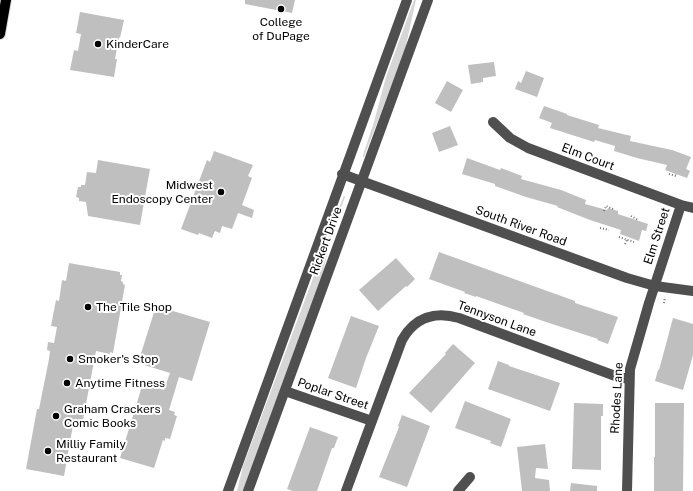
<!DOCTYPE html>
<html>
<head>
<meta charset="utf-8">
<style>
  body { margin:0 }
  canvas { display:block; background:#fff }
</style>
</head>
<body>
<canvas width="693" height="491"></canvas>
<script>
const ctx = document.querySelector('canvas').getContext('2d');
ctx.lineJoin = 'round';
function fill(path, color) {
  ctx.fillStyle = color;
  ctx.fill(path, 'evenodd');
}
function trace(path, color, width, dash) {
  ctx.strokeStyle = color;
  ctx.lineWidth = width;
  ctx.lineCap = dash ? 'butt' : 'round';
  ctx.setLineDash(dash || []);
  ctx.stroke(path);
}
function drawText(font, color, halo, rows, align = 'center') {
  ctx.font = font + ' "Public Sans",sans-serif';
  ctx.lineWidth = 4;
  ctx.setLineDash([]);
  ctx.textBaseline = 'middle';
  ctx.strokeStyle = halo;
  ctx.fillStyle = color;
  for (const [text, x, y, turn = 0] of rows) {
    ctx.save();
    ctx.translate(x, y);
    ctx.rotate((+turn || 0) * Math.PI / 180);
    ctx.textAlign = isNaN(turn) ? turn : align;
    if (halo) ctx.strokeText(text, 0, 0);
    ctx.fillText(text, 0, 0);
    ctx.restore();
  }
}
fill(new Path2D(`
  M414,0h2l-11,50 -41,107h-1v-2l11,-33 12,-45z
  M344,195l1,2 -11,30 -13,53 -78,211h-6l6,-25z`), '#d6d6d6');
fill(new Path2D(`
  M245,0h50l-3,13 -47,-9z
  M80,12l44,8 -4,18 -1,-1 -4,22h2l-3,18 -44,-7 4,-20 4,1 3,-17 -5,-1z
  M494,62l2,14 -13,2v4l-12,2 -3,-19z
  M526,71l18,7 -7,19 -22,-8 3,-8 3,2z
  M447,81l16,9 -12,22 -16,-9z
  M544,106l23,8v1l32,10 -1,3 33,8 -1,5 42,9 19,7 -5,12 4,2 -3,7 -22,-8 2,-5 -30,-7 -23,-7 1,-5 -20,-6 -1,2 -44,-14 2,-5 -13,-5z
  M450,126l8,19 -19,7 -7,-19z
  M214,151l39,14 -5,11 4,2 -10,27 12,5 -2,8 -14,-5 -6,16 -10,-3 -2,7 -5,-2 -3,7 -13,-5 -1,2 -17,-6 26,-69 3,2z
  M467,158l33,12 1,-2 21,8 -1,3 40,11 25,10 -1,4 22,6 1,-2 10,3v3l30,10 -2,7 -4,-1 -3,11 -19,-7 1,-4 -31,-10 -33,-13 1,-1 -32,-9 -31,-11v-2l-33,-10z
  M98,160l52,9 -10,56 -52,-9 -2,-14 -7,-1v-3l-3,-1 2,-10h3v-2h4l2,-13 9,1z
  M439,252l136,49v2l43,14 -10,27 -11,-4 1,-1 -52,-17 -23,-8 1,-1 -48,-17v1l-12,-4 1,-1 -36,-13z
  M396,258l19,21 -8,8 -1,-1 -28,25 -19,-21z
  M69,263l51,9v3h2l-1,6 2,1v2l2,1 -12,68 -3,-1v2l-14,-3 -14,74h-9l-9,51 -38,-7 11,-60h2l10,-50 1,-8 -3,-1 1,-8 6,1 3,-16 -6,-1 5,-26 3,1 3,-21 4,1z
  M156,306l54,16 -18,59 -13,-4 -10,33 6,2 -1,3 3,1 -7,23 -5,-1v3l-2,-1 -9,28 -34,-10 23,-75 21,7 6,-17 -32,-10z
  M351,316l28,10 -13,32 -10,30 -28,-10z
  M673,318l20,6v31l-10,35 -28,-9 3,-11h1z
  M453,344l22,19 -44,50 -22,-20 37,-39 -1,-1z
  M498,361l11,4v1l51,17 -10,28 -62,-22z
  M465,401l46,18 -10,28 -11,-4 1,-2 -36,-13z
  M574,403l29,1v12h-2v54l-29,-1z
  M655,403h29l-1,88h-29v-34h1z
  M402,415l28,11 -23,61 -28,-10 20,-50 -1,-1z
  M310,427l28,10 -4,11h-2l-15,43h-24l-6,-2z
  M545,444l3,25 -12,-1 -1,10 14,2 1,11h-28l-5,-44z
  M571,483l26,3v5h-27z`), '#bfbfbf');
const major = new Path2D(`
  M0,34l6,-34`);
trace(major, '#dbdbdb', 12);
trace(new Path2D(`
  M669,174l7,2v-2
  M604,211l2,-5 7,3
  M631,216l7,4
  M600,228l9,2
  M619,237l15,5
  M625,244l2,-4
  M664,303l1,-6`), '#717171', 2, [1, 2]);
trace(new Path2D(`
  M493,122l17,16 18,10 153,57 12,3
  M342,174l285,104 28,8 38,5
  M285,391l87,30
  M228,491l179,-491
  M248,491l180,-491
  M346,491l56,-151c13,-23 33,-29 57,-22l159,59 11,2
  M458,491l12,-14
  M627,491l3,-122 19,-66 32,-98`), '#4f4f4f', 10);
trace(major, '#000', 10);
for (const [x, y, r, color] of [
  [281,9,4,"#000"],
  [98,44,4,"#000"],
  [221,192,4,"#000"],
  [88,307,4,"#000"],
  [70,359,4,"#000"],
  [67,383,4,"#000"],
  [56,416,4,"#000"],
  [48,451,4,"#000"]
]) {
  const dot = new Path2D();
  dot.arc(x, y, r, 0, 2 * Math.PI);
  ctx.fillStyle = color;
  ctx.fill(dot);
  trace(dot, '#fff', 1.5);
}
drawText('12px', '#000', '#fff', [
  ["College",281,22,"center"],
  ["of DuPage",281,36,"center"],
  ["KinderCare",106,44],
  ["Midwest",213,185,"right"],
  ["Endoscopy Center",213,199,"right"],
  ["The Tile Shop",96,307],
  ["Smoker's Stop",78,359],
  ["Anytime Fitness",75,383],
  ["Graham Crackers",64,409],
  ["Comic Books",64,423],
  ["Milliy Family",56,444],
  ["Restaurant",56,458]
], 'left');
drawText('12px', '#000', '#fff', [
  ["Elm Court",588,157,21],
  ["South River Road",521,226,20],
  ["Elm Street",657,236,-72],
  ["Rickert Drive",326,241,-70],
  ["Tennyson Lane",497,319,20],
  ["Poplar Street",333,394,19],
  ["Rhodes Lane",617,398,-87]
]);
</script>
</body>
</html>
